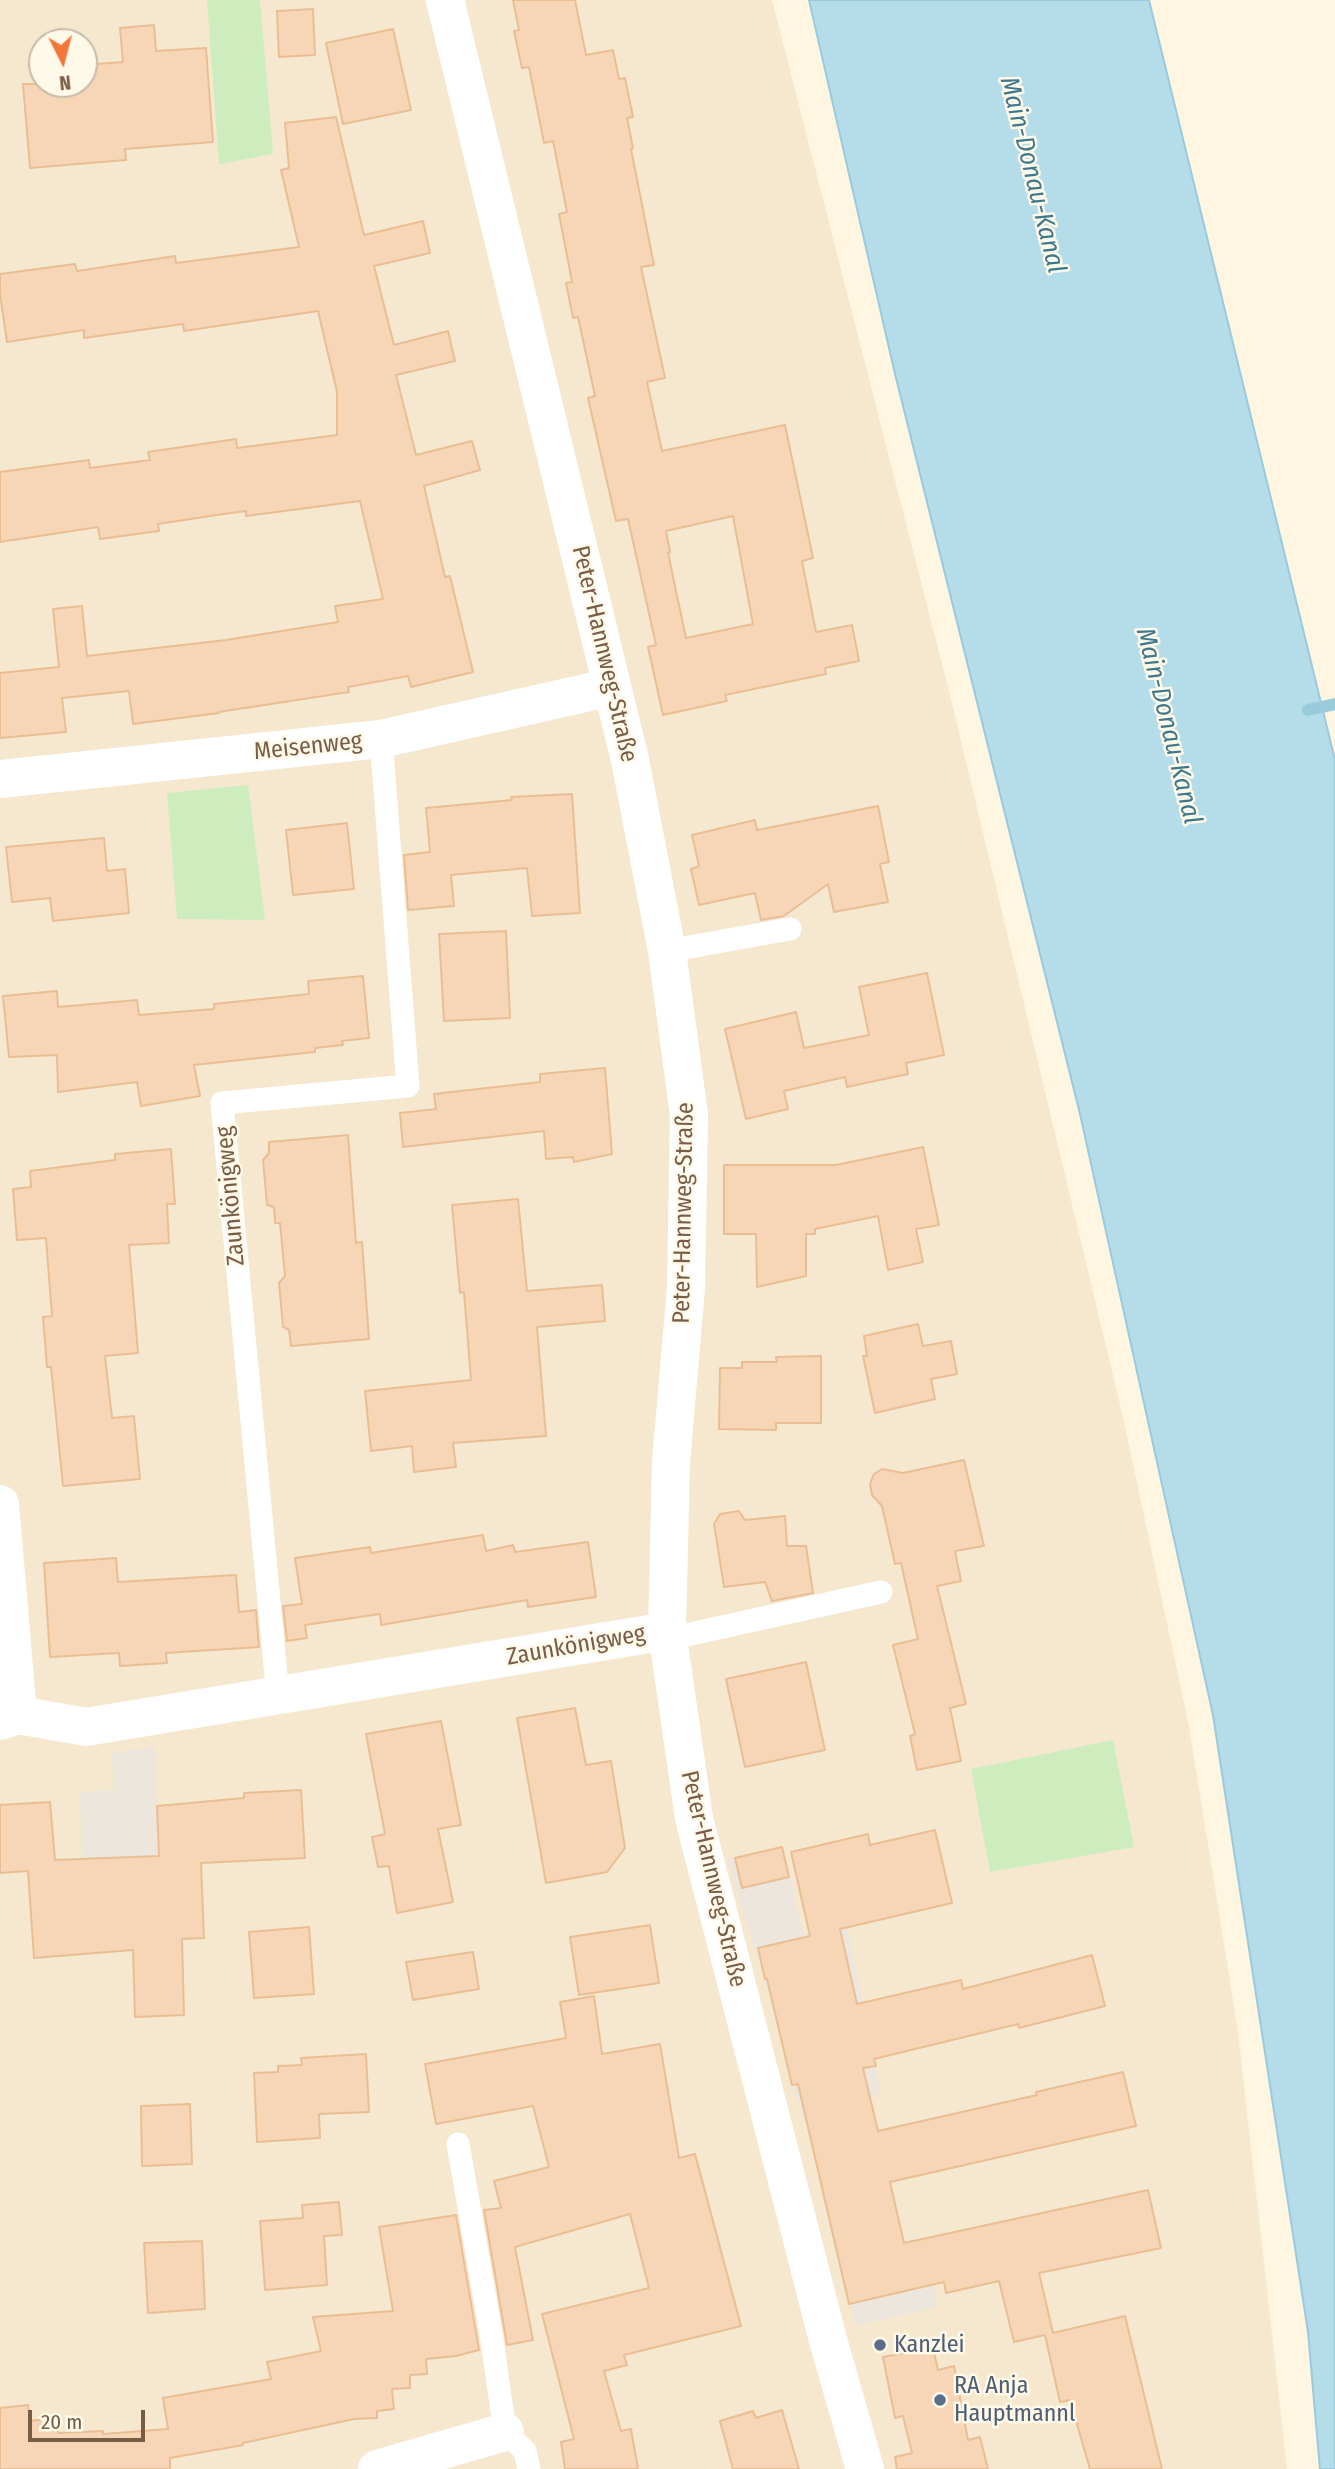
<!DOCTYPE html>
<html>
<head>
<meta charset="utf-8">
<style>
  body { margin:0 }
  #map { position:relative; width:1335px; height:2469px; overflow:hidden; background:#fef6e1; font-family:"Fira Sans Condensed",sans-serif }
  canvas { display:block }
  .north { position:absolute; left:28px; top:28px; width:70px; height:70px; box-sizing:border-box; background:#fff9e9; border:2px solid #c9baa8; border-radius:50%; rotate:174deg; font-size:19px; font-weight:700; line-height:28px; text-align:center; color:#785c46 }
  .north::after { content:''; display:block; margin:auto; width:24px; height:32px; background:#f3763b; clip-path:polygon(50% 0,100% 100%,50% 72%,0 100%) }
  .scale { position:absolute; left:28px; top:2410px; width:117px; height:32px; box-sizing:border-box; border:4px solid #785c46; border-top:0; padding-left:9px; font-size:21px; line-height:24px; white-space:nowrap; color:#785c46; -webkit-text-stroke:5px #fff9e9; paint-order:stroke }
</style>
</head>
<body>
<div id="map">
<canvas width="1335" height="2469"></canvas>
<div class="north">N</div>
<div class="scale">20 m</div>
</div>
<script>
const ctx = document.querySelector('canvas').getContext('2d');
ctx.lineJoin = 'round';
function fill(path, color) {
  ctx.fillStyle = color;
  ctx.fill(path, 'evenodd');
}
function trace(path, color, width, dash) {
  ctx.strokeStyle = color;
  ctx.lineWidth = width;
  ctx.lineCap = dash ? 'butt' : 'round';
  ctx.setLineDash(dash || []);
  ctx.stroke(path);
}
function drawText(font, color, halo, rows, align = 'center') {
  ctx.font = font + ' "Fira Sans Condensed",sans-serif';
  ctx.lineWidth = 5;
  ctx.setLineDash([]);
  ctx.textBaseline = 'middle';
  ctx.strokeStyle = halo;
  ctx.fillStyle = color;
  for (const [text, x, y, turn = 0] of rows) {
    ctx.save();
    ctx.translate(x, y);
    ctx.rotate((+turn || 0) * Math.PI / 180);
    ctx.textAlign = isNaN(turn) ? turn : align;
    if (halo) ctx.strokeText(text, 0, 0);
    ctx.fillText(text, 0, 0);
    ctx.restore();
  }
}
fill(new Path2D(`
  M0,0h772l178,695 173,722 66,309 49,305 49,438h-1287zM42,42h42v42h-42z`), '#f6e8cf');
fill(new Path2D(`
  M156,1746l1,59 31,-1 14,100 -120,-45 -2,-66 34,-3 -2,-37z
  M783,1846l20,87 44,-7 34,167 -11,4 37,161 26,26 4,23 -82,19 -46,-193 -17,-48 -14,-61 -51,-165z`), '#ece6dd');
fill(new Path2D(`
  M207,0h53l13,154 -54,10z
  M248,785l17,135 -88,-1 -10,-126z
  M1113,1740l21,107 -144,25 -19,-103z`), '#cdedbe');
const water = new Path2D(`
  M809,0h340l186,760v1709h-15l-12,-137 -95,-617 -133,-601 -185,-740z`);
fill(water, '#b4dce9');
trace(water, '#99cbdc', 2);
trace(new Path2D(`
  M1308,710l27,-6`), '#99cbdc', 12);
const building = new Path2D(`
  M513,0h62l11,55 27,-5 6,29 6,-1 8,39 -6,1 6,30 -2,1 23,116 -13,2 24,111 -18,4 15,69 123,-26 28,133 -11,3 14,71 36,-7 7,36 -34,7 1,6 -101,21 2,6 -64,14 -15,-68 8,-2 -28,-126 -12,2 -28,-123 7,-2 -17,-79 -5,1 -7,-35 6,-1 -13,-68 8,-2 -14,-71 -9,2 -15,-76 -7,1 -8,-37 5,-1zM733,516l20,108 -67,14 -18,-85 2,-1 -4,-21z
  M313,9l2,46 -36,2 -2,-46z
  M154,25l2,26 50,-3 7,94 -88,7 1,11 -96,8 -7,-84h61v-19l39,-3 -3,-34z
  M393,29l18,81 -68,14 -17,-81z
  M336,117l28,118 59,-14 7,32 -56,13 20,79 54,-14 7,30 -59,14 20,80 56,-14 4,15 4,14 -56,16 21,91 5,-1 23,96 -62,15 -3,-11 -60,11 1,5 -130,20v1l-86,11 -4,-33 -67,7 4,34 -66,6v-65l59,-6 -6,-58 29,-3 5,50 139,-16 112,-18 -3,-16 48,-7 -23,-98 -114,15v-5l-29,4 -59,9 1,7 -59,8 -2,-12 -98,15v-70l89,-12 1,8 60,-8 -2,-8 88,-13 1,9 100,-13v-43l-19,-81 -134,20 -1,-7 -99,14v-8l-77,12 -7,-48v-20l75,-10 2,7 98,-15 1,7 123,-16 -18,-77 8,-2 -4,-45z
  M572,794l8,119 -48,3 -5,-48 -76,7 3,31 -46,4 -4,-55 26,-3 -4,-44 86,-8 -1,-3z
  M878,806l11,56 -9,2 8,38 -54,10 -6,-28 -44,32 -23,4 -6,-27 -56,12 -8,-36 8,-3 -7,-31 63,-15 2,10z
  M347,823l7,66 -61,6 -7,-65z
  M104,838l3,33 18,-2 4,44 -76,8 -3,-23 -38,4 -6,-55z
  M506,931l4,87 -66,3 -5,-87z
  M927,973l17,82 -38,8 2,11 -61,13 -2,-10 -61,14 4,18 -42,10 -21,-90 71,-17 8,36 65,-13 -10,-48z
  M363,976l6,62 -27,3 1,4 -28,3v4l-121,13 6,31 -59,10 -4,-24 -79,10 -1,-37 -48,2 -6,-61 54,-5 1,16 79,-7 2,15 75,-6v-5l95,-10 -1,-13z
  M605,1068l7,86 -38,8 -1,-5 -27,2 -2,-28 -141,16 -3,-34 36,-4 -2,-15 106,-12v-8z
  M348,1135l8,108 6,-1 7,97 -78,7 -2,-16 -6,-3 -4,-44 6,-7 -5,-53h-5l-1,-16 -7,-2 -4,-45 6,-7v-11z
  M923,1147l16,78 -23,4 7,33 -35,8 -10,-54 -63,13v5h-9v42l-49,11 -1,-53h-32v-69h112z
  M171,1149l4,55h-8l2,39 -40,2 9,108 -33,3 7,62 22,-2 6,63 -77,7 -12,-119h-4l-4,-50 9,-1 -6,-78 -29,2 -4,-51 18,-2 -1,-16 85,-11v-6z
  M518,1199l9,92 75,-6 3,36 -68,6 9,109 -93,7 3,24 -42,5 -2,-26 -41,5 -6,-60 106,-11 -7,-88 -4,1 -8,-88z
  M918,1324l5,22 28,-5 6,33 -26,5 4,20 -60,14 -12,-57h4l-3,-20z
  M821,1356v67h-45v7l-57,-1 1,-61h22v-6h35l-1,-5z
  M964,1460l20,86 -29,5 6,30 -24,5 29,118 -16,4 11,53 -44,9 -7,-34 5,-2 -22,-89 25,-6 -17,-76 -6,1 -13,-58 -10,-11 -2,-11 4,-10 8,-5 21,4z
  M739,1511l6,9 40,-4 2,30h19l7,47 -41,8 -7,-19 -41,5 -10,-63 6,-10z
  M483,1535l3,16 27,-6 2,7 73,-10 8,55 -68,10 -1,-7 -146,25 -1,-11 -75,11 2,13 -20,3 -4,-35 19,-2 -7,-46 75,-11 1,6z
  M116,1558l2,24 118,-7 3,37 17,-2 3,37 -93,6 1,10 -47,3 -1,-13 -69,4 -6,-94z
  M806,1662l19,88 -80,17 -19,-88z
  M575,1708l11,57 25,-4 14,87 -18,24 -61,11 -29,-165z
  M441,1721l20,104 -23,4 15,73 -56,11 -8,-47 -11,1 -6,-30 13,-3 -19,-100z
  M301,1790l4,68 -104,5 3,75 -22,1 2,76 -49,2 -2,-67 -99,8 -6,-87 -28,2v-68l50,-3 5,58 104,-4 -2,-50 87,-8v-5z
  M935,1830l17,73 -112,26 17,75 104,-24 2,9 129,-34 13,51 -86,22 -1,-4 -144,35 2,7 -13,2 15,63 159,-36 -1,-3 87,-20 13,54 -246,56 14,61 244,-53 13,58 -122,25 14,60 72,-17 37,153h-72l-20,-69 -10,2 -15,-67 -31,7 -15,-61 -53,12 -2,-11 -95,22 -51,-220 -6,1 -25,-106h-2l-7,-31 52,-12 -19,-84 77,-18 2,11z
  M782,1847l7,30 -47,11 -7,-30z
  M650,1925l9,58 -80,12 -9,-58z
  M309,1927l5,67 -60,4 -5,-66z
  M473,1952l6,37 -66,11 -7,-38z
  M594,1996l8,58 58,-10 19,114 16,-4 46,172 -117,29 3,10 -23,6 17,60 10,-2 7,40h-73l-4,-27 13,-3 -32,-125 107,-26 -19,-74 -115,33 18,93 -26,5 -23,-135 17,-2 -7,-27 55,-14 -16,-61 -97,18 -11,-60 141,-26 -6,-36z
  M366,2054l3,58 -50,2 1,24 -63,4 -3,-69 24,-1v-6l24,-1 -1,-7z
  M190,2104l2,60 -50,2 -1,-60z
  M339,2202l3,33 -18,1 3,49 -62,5 -5,-69 43,-3 -1,-13z
  M456,2215l23,135 -23,6 -30,3 1,15 -17,1v13l-18,1 2,20 -17,2v7l-23,1 -111,24v2l-73,13v11h-170v-61l28,-3 2,16 27,-3 1,15 45,-2v3l65,-5 -5,-31 108,-19 -4,-17 54,-11 -8,-34 80,-6 -14,-84z
  M202,2241l3,68 -57,4 -4,-70z
  M933,2348l5,22 16,-4 14,74 12,-3 8,32h-91l-2,-12 17,-4 -9,-37 -8,2 -12,-61z
  M782,2410l17,59h-66l-13,-48 33,-10 3,7z`);
fill(building, '#f6d6b6');
trace(building, '#eabe95', 2);
trace(new Path2D(`
  M667,951l123,-22
  M668,1639l213,-47
  M278,1697l-56,-594 186,-17 -27,-347
  M458,2144l33,189 14,99 20,19 4,18`), '#fff', 23);
trace(new Path2D(`
  M445,0l185,760 37,191 22,164 -3,173 -15,174 -4,169 27,187 134,522 37,129
  M0,779l381,-40 231,-52
  M0,1504l18,211
  M0,1721l18,-6 68,12 581,-96
  M377,2469l128,-37`), '#fff', 38);
for (const [x, y, r, color] of [
  [880,2345,7,"#5c6f8a"],
  [940,2400,7,"#5c6f8a"]
]) {
  const dot = new Path2D();
  dot.arc(x, y, r, 0, 2 * Math.PI);
  ctx.fillStyle = color;
  ctx.fill(dot);
  trace(dot, '#fff9e9', 2.5);
}
drawText('24px', '#785c46', '#fff9e9', [
  ["Peter-Hannweg-Straße",604,654,77],
  ["Meisenweg",308,747,-6],
  ["Zaunkönigweg",231,1196,-95],
  ["Peter-Hannweg-Straße",684,1213,-89],
  ["Zaunkönigweg",576,1646,-10],
  ["Peter-Hannweg-Straße",713,1879,77]
]);
drawText('24px', '#4e5e75', '#fff9e9', [
  ["Kanzlei",894,2345],
  ["RA Anja",954,2386],
  ["Hauptmannl",954,2414]
], 'left');
drawText('italic 26px', '#3d788d', '#fff9e9', [
  ["Main-Donau-Kanal",1032,175,76],
  ["Main-Donau-Kanal",1168,726,76]
]);
</script>
</body>
</html>
